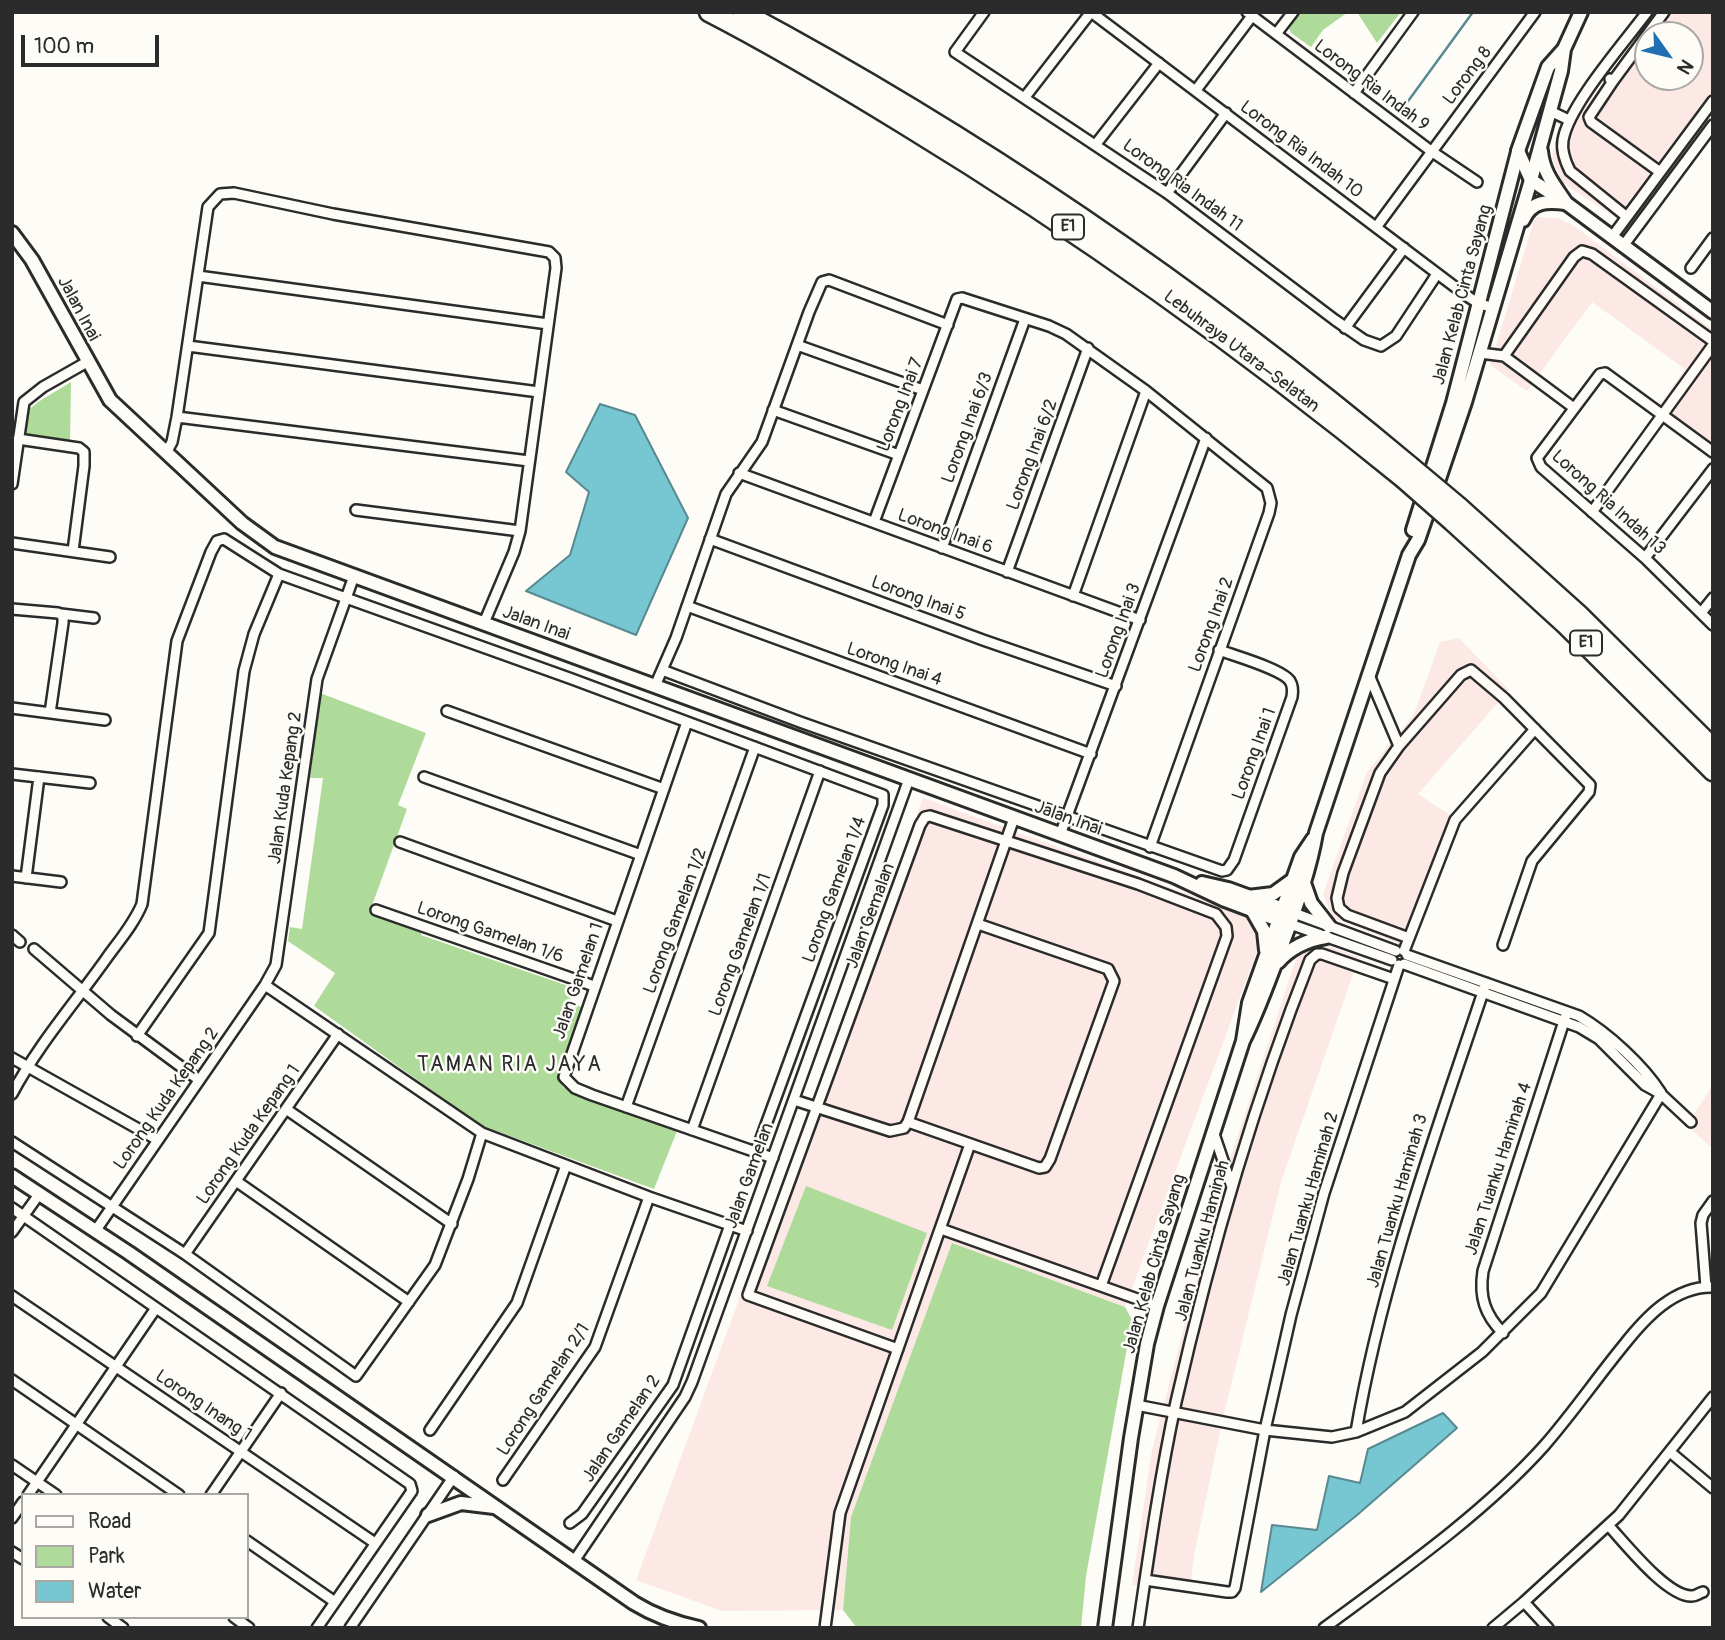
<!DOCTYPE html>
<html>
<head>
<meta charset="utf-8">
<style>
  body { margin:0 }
  #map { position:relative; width:1725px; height:1640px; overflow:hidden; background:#fdfcf7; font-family:Pangolin,sans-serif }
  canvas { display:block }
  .frame { position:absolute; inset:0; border:14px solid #2b2b2b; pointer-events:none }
  .legend { position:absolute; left:21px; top:1493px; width:228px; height:126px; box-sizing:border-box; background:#fdfcf7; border:2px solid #a9a8a5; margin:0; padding:9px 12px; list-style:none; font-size:21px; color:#2b2b2b }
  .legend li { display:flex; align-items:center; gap:14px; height:35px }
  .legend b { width:35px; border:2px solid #a9a8a5 }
  .north { position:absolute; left:1634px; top:21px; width:70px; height:70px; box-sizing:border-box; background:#fdfcf7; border:2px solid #a9a8a5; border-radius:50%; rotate:124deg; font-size:19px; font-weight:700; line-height:28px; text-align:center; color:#2b2b2b }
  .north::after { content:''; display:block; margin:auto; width:24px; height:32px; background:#1f6fb2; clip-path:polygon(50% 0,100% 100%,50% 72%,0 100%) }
  .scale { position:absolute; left:21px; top:35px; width:138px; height:32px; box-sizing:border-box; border:4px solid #2b2b2b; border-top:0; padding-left:9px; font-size:21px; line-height:24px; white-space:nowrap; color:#2b2b2b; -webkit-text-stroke:5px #fdfcf7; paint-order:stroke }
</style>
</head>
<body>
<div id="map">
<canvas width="1725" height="1640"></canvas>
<div class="frame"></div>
<ul class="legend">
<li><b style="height:9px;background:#fdfcf7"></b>Road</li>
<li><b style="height:19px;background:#aedb99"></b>Park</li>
<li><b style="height:19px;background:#77c7d3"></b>Water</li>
</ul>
<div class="north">N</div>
<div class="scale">100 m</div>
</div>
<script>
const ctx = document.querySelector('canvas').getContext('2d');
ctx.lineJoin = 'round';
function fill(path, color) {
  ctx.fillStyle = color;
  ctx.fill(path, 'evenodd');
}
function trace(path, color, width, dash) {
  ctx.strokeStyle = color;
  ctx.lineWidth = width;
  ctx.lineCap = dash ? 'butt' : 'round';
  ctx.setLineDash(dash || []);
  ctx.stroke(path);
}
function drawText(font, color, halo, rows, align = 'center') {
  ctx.font = font + ' Pangolin,sans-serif';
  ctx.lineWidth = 5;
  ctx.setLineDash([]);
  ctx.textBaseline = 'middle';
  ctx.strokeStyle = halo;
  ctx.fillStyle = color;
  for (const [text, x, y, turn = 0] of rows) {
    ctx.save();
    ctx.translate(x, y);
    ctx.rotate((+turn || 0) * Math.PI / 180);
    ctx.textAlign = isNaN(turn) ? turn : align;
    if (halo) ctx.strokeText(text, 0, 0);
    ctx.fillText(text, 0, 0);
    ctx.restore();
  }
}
fill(new Path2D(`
  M1656,12h57v101l-85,113 -65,-43 -11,-24 1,-9zM1648,35h42v42h-42z
  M1535,217l23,1 16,8 139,104v128l-60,-44 32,-45 -93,-67 -65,89 -37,-26z
  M1459,638l50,52 -91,104 35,23 -51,128 -69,-27 -10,-24 44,-122 47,-58 26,-72z
  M923,798l325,118 12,27 -135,364 -173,-63 -101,273 -8,93 -121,1 -86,-31z
  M1323,944l36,13 -78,225 -58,236 -28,132 -6,43 -57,-8 20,-135 68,-261 77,-233z
  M1713,1085v64l-21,-19 7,-10 -5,-6z`), '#fce9e5');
fill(new Path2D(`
  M1298,12h50l-25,18 -12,17 -20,-14 -2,-5z
  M1357,12h44l-24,31z
  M71,382l-1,60 -45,-5 -3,-5 3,-19 13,-11z
  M320,693l106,40 -28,72 9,4 -37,102 52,19 -1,5 153,53 -5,15 13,4 -24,66 5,14 114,44 -23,58 -174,-64 -166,-119 21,-33 -47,-32 2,-14 12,2 21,-151h-13z
  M806,1186l121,47 -35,97 -125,-44z
  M952,1243l173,64 7,13 -46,256 -5,52h-224l-14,-18 8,-93z`), '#aedb99');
const water = new Path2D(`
  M600,404l35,11 53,103 -52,117 -110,-44 44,-36 19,-63 -23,-20z
  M1443,1413l14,15 -101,88 -95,76 11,-67 45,5 12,-54 31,7 8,-34z`);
fill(water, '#77c7d3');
trace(water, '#598990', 2);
trace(new Path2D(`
  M1406,104l67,-92`), '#598990', 2.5);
const minor = new Path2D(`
  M984,12l-29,40 212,141 168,127 29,20 17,6 15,-10 41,-62
  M1091,12l376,284 11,7 15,5
  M1247,12l184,139 46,31
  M1276,34l17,-22
  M1610,79l3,2 51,-69
  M1613,81l-24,36 2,5 69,50
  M1196,90l56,-74
  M1354,93l59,-81
  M1025,97l66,-85
  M1550,111l19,9
  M1096,144l63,-81
  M1167,193l59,-80
  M1627,217l-57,-46c-5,-10 -9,-20 -7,-31 6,-35 61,-97 84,-128
  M1377,226l158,-214
  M1612,237l101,-136
  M1623,246l90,-121
  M1691,268l22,-30
  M198,276l350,48
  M1345,328l59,-80
  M797,345l126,45
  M188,346l351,46
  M1480,353l24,3 70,52
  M1504,356l70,-99 8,-6 10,3 121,87
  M773,410l126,45
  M177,417l352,44
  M18,439l61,9 5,4v14l-11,85
  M1713,452l-108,-79 -5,1 -63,84 4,9 104,91 68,67
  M166,453l6,-11 5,-25 31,-210 12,-13 14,-1 99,21 216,38 6,6 1,10 -36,263 -6,21 -30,71
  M739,473l401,147
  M12,484l12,-82 19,-15 44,-25
  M356,510l164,21
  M1592,512l121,-167
  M874,522l83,-223 5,-1 87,28 17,8 80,57 121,97 4,15 -2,10 -119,334
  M710,539l273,101 133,46
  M12,543l98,14
  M942,548l83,-229
  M1645,558l68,-89
  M1007,572l81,-224
  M1073,596l73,-205
  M687,606l404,148
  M12,609l46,4 5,3v7l-13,90
  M1701,613l12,-15
  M61,614l33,4
  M662,670l138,52 422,149 5,-1 7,-10 58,-163c1,-6 1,-11 -2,-16 -8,-12 -55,-25 -71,-31
  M1369,675l30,71
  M655,686l21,-48 50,-144 36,-52 47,-130 13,-30 7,-2 119,45
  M12,708l93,12
  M447,711l217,78
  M687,722l-123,355 11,11 17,7 181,63
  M12,774l78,9
  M424,777l217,78
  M1060,835l146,-397
  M400,842l217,79
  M12,876l49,6
  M26,878l13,-101
  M376,910l218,76
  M1294,913l102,38
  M1290,924l102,36
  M12,935l8,7
  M1409,938l-62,-23 -8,-7 -2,-10 6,-25 37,-100 19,-27 62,-71 10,-5 33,28 86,87 -1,7 -57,69 -29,84
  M34,949l77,66 88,65
  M1404,951l51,-131 80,-91
  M1407,955l172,61c29,17 64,49 82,77
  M1404,964l175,63 20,12 46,46 16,9 30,28
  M265,985l217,148 167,64 98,34
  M137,1036l72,-103 35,-262 10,-37 25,-60
  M12,1058l146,82
  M12,1094c26,-49 62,-90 94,-135 12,-17 28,-35 36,-55l35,-263 34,-89 6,-11 7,-2 55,35 293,105 311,116v10l-127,347
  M794,1100l96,31 14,-3 4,-6 106,-304
  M626,1107l129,-360
  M286,1109l166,115
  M908,1122l131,46 6,-1 5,-8 64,-178 -6,-12 -130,-45
  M692,1130l128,-359
  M1214,1134l18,53
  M12,1142l173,112 171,122 79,-111 33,-86 14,-46
  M236,1181l173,121
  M12,1208l398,276 2,7 -95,137
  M941,1229l216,77
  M96,1230l169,-245 11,-20 41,-286 37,-103
  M12,1232l28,-39
  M185,1254l153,-220
  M1706,1287l-5,-64 2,-8 10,-14
  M12,1296l363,247
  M1503,1333c-18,-18 -24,-36 -20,-62l84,-259
  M898,1349l-150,-54 172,-470 5,-8 5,-1 208,68 78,30 10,13 1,9 -126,350
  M12,1380l167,115
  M1136,1405l129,25 67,7 24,-5 49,-20 77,-60 59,-59 120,-199
  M430,1430l87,-127 49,-138
  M1356,1432c26,-154 81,-301 130,-449
  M1670,1452l43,36
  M12,1465l44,30
  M503,1480l92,-133 54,-150
  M28,1495l128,-187
  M211,1495l70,-102
  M12,1518l11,-16
  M570,1523l12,-9 91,-129 57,-160
  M1608,1525c17,18 59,72 84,71 4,0 7,-3 11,-4
  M247,1541l88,61
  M12,1552l11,7
  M574,1561l111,-164 7,-15 217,-603
  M1145,1580l82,12h5l3,-4 30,-158 26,-115 33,-122 75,-228
  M1524,1602l24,26
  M108,1617l15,11
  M234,1617l15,11
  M350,1628l104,-152
  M825,1628l15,-115 130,-369
  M1138,1628c11,-75 22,-152 38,-226 34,-149 78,-300 134,-442l7,-6h5l72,25
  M1324,1628c73,-54 159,-114 220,-182 28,-32 52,-67 79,-100 22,-28 51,-60 90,-59
  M1493,1628l31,-26 95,-87 94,-118`);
const tertiary = new Path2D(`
  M1518,151l13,29 35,23 147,109
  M12,233l20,27 78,140 132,123 33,24 899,329 51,24 61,23
  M1202,883l26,6 63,23`);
const secondary = new Path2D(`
  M1541,151c2,22 14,35 25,52
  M1523,220c9,-20 24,-19 43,-17
  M1413,530l40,-127 66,-255 29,-81 16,-18
  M1304,883l7,20 18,23
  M1248,897l25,-3 18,-13
  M1252,910l12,21 2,19
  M1278,962c13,-15 29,-22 48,-25
  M1243,1041c15,-30 25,-59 37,-90 14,-39 29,-77 36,-118l93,-278 9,-15 10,-29 37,-109 66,-222 30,-109 3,-22 17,-37
  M12,1176l117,77 505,350c21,13 41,20 65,25
  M428,1515l33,-12 33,4
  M1105,1628l26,-190 16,-94 10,-38 86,-265 6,-38 52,-146 12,-18`);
const motorway = new Path2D(`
  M709,12c68,35 133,74 198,114 174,106 338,223 496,352
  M742,12c238,127 461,281 668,454
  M1459,507l119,107 135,134
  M1452,521l114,104 147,146`);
trace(minor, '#2b2b2b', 14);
trace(tertiary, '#2b2b2b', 18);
trace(secondary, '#2b2b2b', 18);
trace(motorway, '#2b2b2b', 23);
trace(minor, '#fdfcf7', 9);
trace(tertiary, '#fdfcf7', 12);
trace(secondary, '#fdfcf7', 12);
trace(motorway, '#fdfcf7', 18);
const motorwayBridge = new Path2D(`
  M1410,466l49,41
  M1403,478l49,43`);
trace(motorwayBridge, '#2b2b2b', 23, []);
trace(motorwayBridge, '#fdfcf7', 18);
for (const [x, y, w] of [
  [1068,227,32],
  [1586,643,32]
]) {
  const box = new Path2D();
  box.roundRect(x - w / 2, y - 12.5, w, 25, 5);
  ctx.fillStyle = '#fdfcf7';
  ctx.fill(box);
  trace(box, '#2b2b2b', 2);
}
drawText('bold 16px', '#2b2b2b', null, [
  ["E1",1068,227],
  ["E1",1586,643]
]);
drawText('18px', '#2b2b2b', '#fdfcf7', [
  ["Lorong 8",1468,76,-53],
  ["Lorong Ria Indah 9",1371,86,37],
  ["Lorong Ria Indah 10",1301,150,37],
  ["Lorong Ria Indah 11",1182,186,36],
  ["Jalan Kelab Cinta Sayang",1463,295,-75],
  ["Jalan Inai",78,309,62],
  ["Lebuhraya Utara–Selatan",1241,352,37],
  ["Lorong Inai 7",901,405,-69],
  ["Lorong Inai 6/3",968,428,-70],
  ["Lorong Inai 6/2",1033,455,-70],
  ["Lorong Ria Indah 13",1608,503,42],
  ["Lorong Inai 6",945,532,20],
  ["Lorong Inai 5",918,599,20],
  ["Jalan Inai",536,624,20],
  ["Lorong Inai 2",1212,625,-70],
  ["Lorong Inai 3",1119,631,-70],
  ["Lorong Inai 4",894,665,19],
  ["Lorong Inai 1",1255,754,-70],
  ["Jalan Kuda Kepang 2",286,788,-82],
  ["Jalan Inai",1068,819,20],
  ["Lorong Gamelan 1/4",835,890,-70],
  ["Jalan Gemalan",871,916,-70],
  ["Lorong Gamelan 1/2",676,921,-70],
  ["Lorong Gamelan 1/6",490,933,19],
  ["Lorong Gamelan 1/1",741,945,-70],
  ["Jalan Gamelan 1",579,981,-71],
  ["Lorong Kuda Kepang 2",167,1099,-55],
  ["Lorong Kuda Kepang 1",249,1135,-55],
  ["Jalan Tuanku Haminah 4",1499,1169,-72],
  ["Jalan Gamelan",750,1176,-70],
  ["Jalan Tuanku Haminah 2",1309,1199,-74],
  ["Jalan Tuanku Haminah 3",1398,1201,-74],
  ["Jalan Tuanku Haminah",1203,1241,-75],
  ["Jalan Kelab Cinta Sayang",1155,1264,-74],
  ["Lorong Gamelan 2/1",544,1390,-57],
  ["Lorong Inang 1",203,1406,34],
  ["Jalan Gamelan 2",622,1429,-56]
]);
ctx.letterSpacing = '2px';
drawText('21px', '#2b2b2b', '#fdfcf7', [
  ["TAMAN RIA JAYA",510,1066]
]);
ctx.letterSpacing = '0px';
</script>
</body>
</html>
